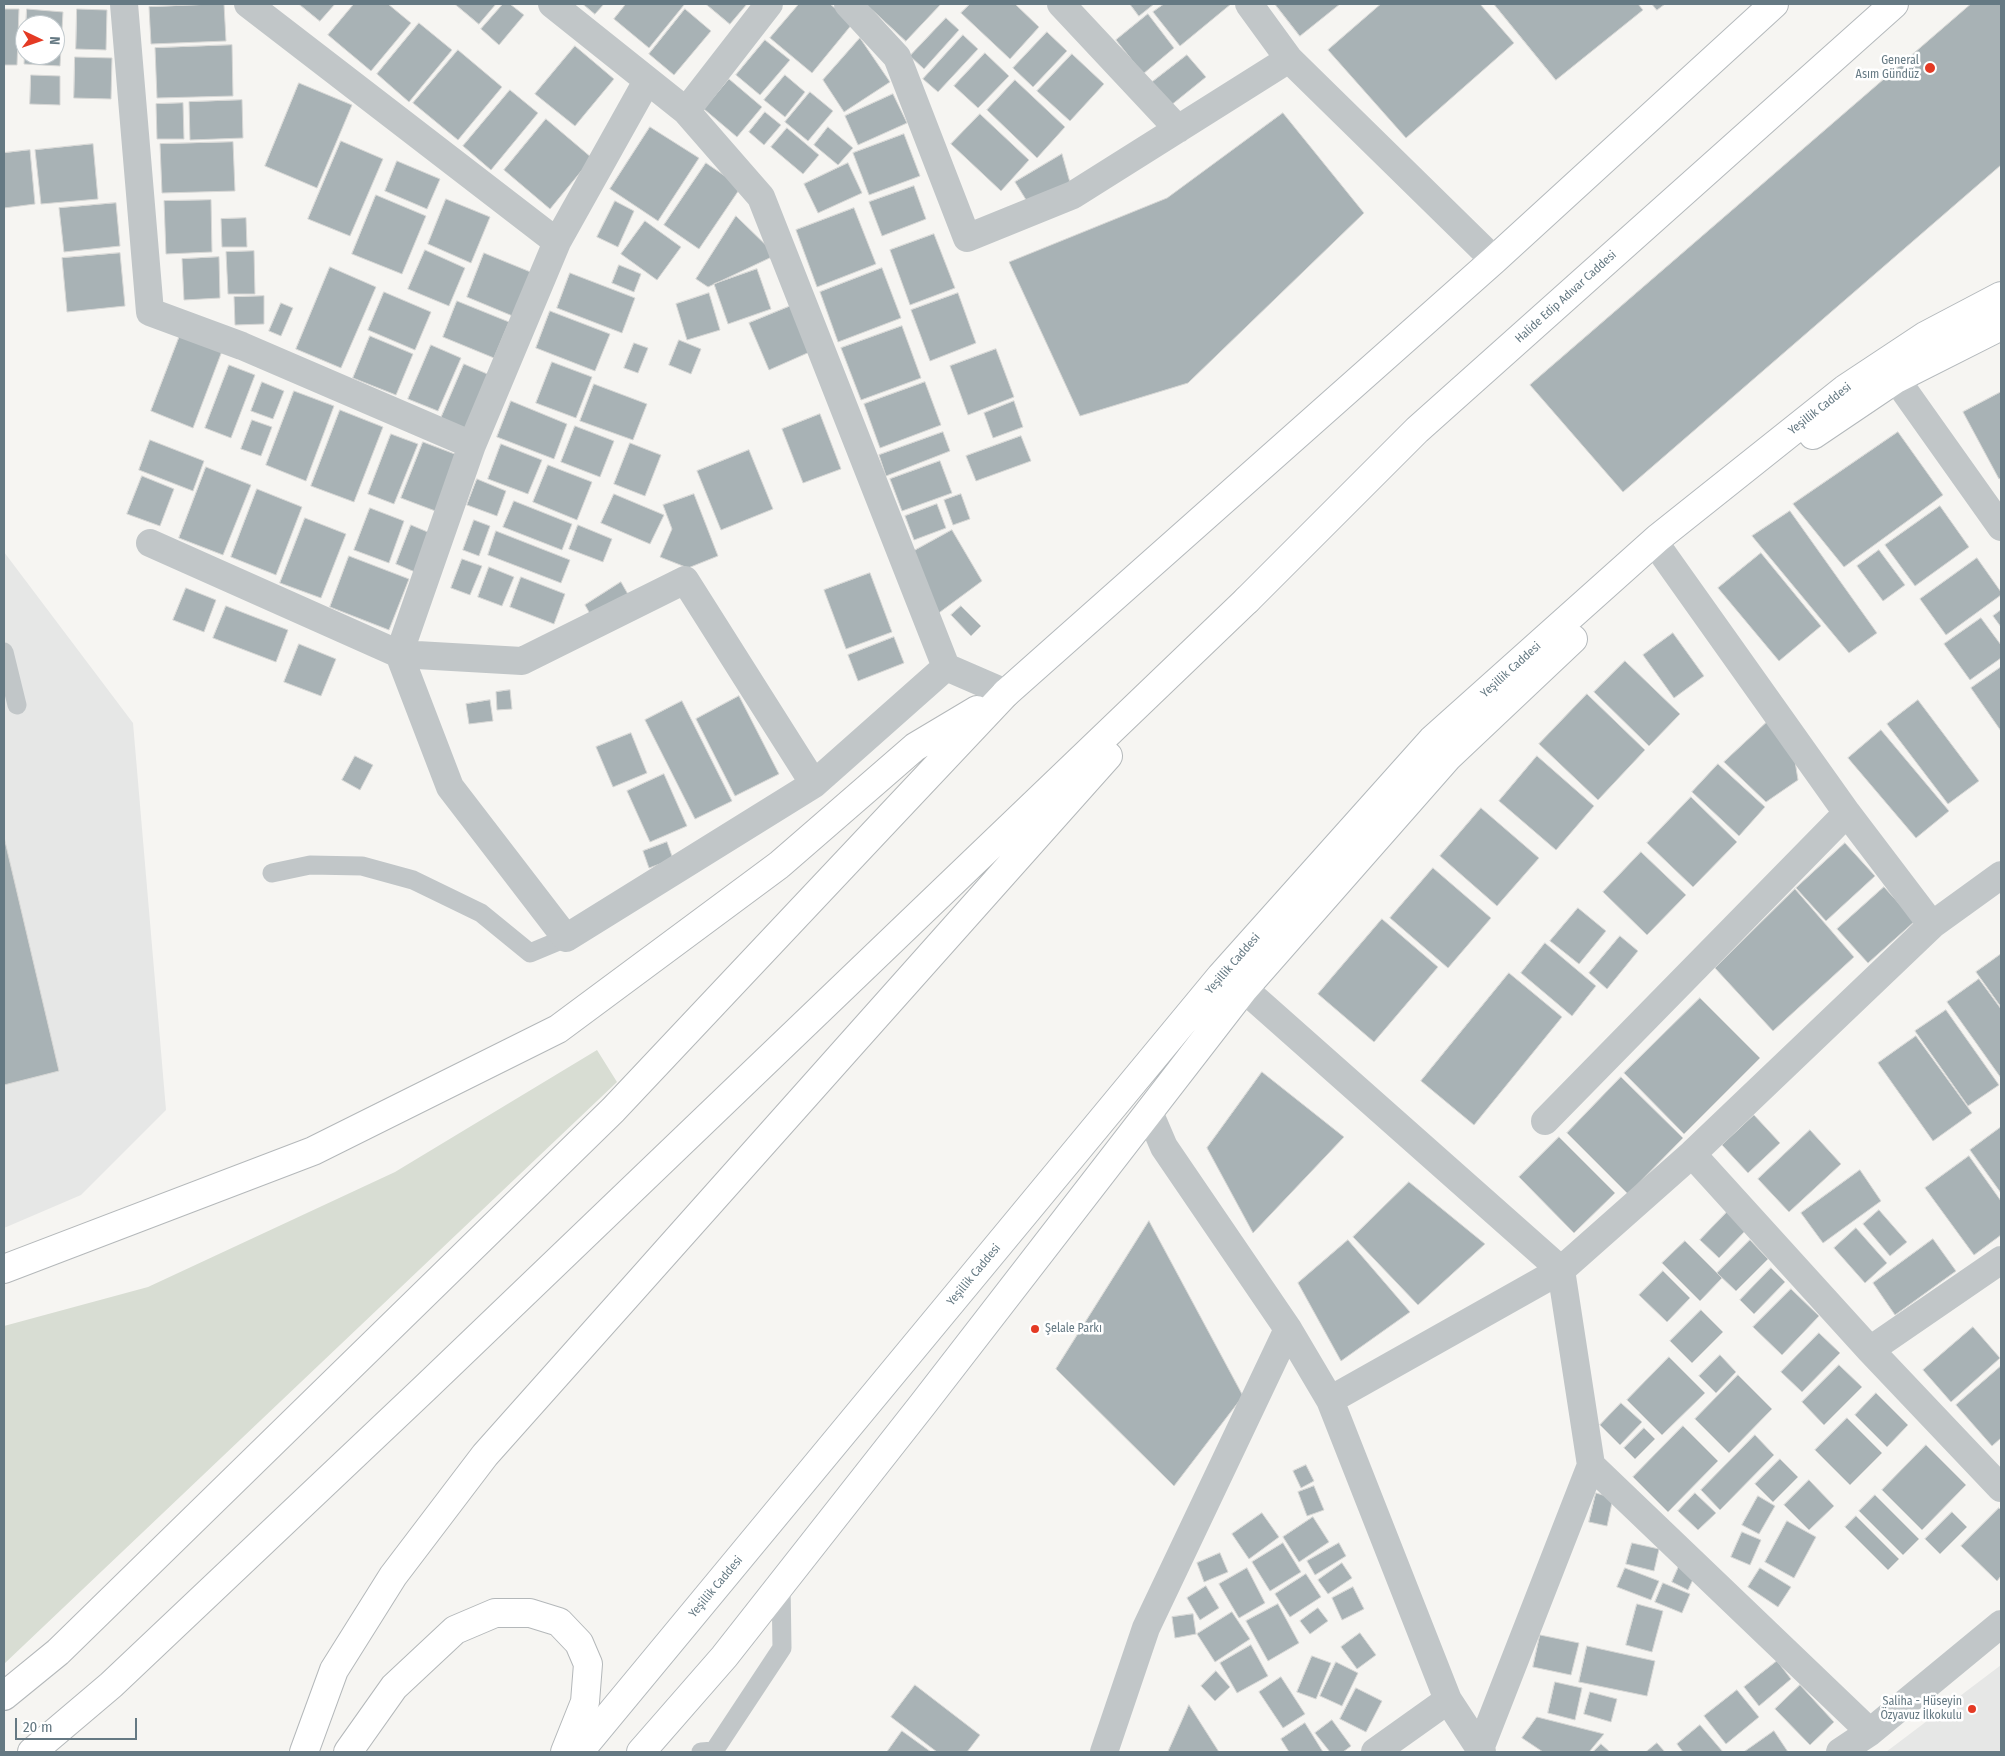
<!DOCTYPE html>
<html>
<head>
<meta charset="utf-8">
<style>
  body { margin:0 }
  #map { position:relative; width:2005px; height:1756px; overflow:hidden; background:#f6f5f2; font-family:"Fira Sans Condensed",sans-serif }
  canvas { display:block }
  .frame { position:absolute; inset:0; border:5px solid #657983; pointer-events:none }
  .north { position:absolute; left:15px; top:15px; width:50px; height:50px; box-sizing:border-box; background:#fff; border:1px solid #c1c9cd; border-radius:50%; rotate:93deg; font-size:14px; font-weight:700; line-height:20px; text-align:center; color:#657983 }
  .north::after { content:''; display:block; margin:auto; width:18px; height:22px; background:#e43a24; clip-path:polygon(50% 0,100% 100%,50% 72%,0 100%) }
  .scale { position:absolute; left:15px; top:1718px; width:122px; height:22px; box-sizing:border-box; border:2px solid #657983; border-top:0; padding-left:6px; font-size:15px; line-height:18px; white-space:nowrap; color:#657983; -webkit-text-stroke:4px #fff; paint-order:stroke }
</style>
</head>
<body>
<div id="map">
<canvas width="2005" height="1756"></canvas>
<div class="frame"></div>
<div class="north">N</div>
<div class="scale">20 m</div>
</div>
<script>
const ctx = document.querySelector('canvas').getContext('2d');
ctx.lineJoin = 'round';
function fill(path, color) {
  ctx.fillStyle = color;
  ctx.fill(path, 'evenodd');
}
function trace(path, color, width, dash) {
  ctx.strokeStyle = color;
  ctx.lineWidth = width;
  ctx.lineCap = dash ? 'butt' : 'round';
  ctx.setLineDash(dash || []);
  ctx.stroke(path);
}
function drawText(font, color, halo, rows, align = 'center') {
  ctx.font = font + ' "Fira Sans Condensed",sans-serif';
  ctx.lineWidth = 5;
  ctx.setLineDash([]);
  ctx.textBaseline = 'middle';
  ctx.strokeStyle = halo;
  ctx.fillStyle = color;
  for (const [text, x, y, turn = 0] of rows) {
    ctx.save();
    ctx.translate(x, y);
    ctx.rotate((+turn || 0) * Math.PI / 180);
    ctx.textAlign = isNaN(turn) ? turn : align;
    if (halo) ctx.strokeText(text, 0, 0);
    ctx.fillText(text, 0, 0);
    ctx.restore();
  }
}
fill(new Path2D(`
  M4,552l129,171 33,387 -85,85 -77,33z
  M2001,1665v87h-115z`), '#e6e7e6');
fill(new Path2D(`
  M597,1050l20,32 -613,582v-338l144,-39 247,-115z`), '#d8ddd3');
const building = new Path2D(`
  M224,4l2,37 -75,3 -2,-37z
  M299,4h36l-15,17z
  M354,4h34l23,19 -40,48 -43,-36z
  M455,4h41l-17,20z
  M503,4h7l14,11 -25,30 -18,-16z
  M583,4h21l-9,10z
  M626,4h57l1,1 -35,43 -35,-29z
  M706,4h41l-17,20z
  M799,4h31l23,19 -41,50 -42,-35z
  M866,4h75l-35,37z
  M970,4h45l24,23 -29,32 -49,-46z
  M1130,4h24l-15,12z
  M1164,4h67l-51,42 -27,-34z
  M1275,4h65l-40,32z
  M1381,4h99l34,39 -108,95 -78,-88z
  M1494,4h144l5,6 -87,70z
  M1652,4h13l-8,6z
  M1971,4h30v161l-378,327 -93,-107z
  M4,9h15l-2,56h-13z
  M27,9l36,3 -3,54 -36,-2 1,-21v12h30v-30h-29z
  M77,9l30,1 -1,40 -30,-1z
  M685,9l26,22 -37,44 -25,-21z
  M1148,14l26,34 -31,26 -27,-34z
  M946,18l13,12 -35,39 -14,-13z
  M419,23l33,27 -43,52 -32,-28z
  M1047,32l20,19 -34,36 -20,-19z
  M963,35l15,14 -40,43 -15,-13z
  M860,38l30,44 -46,30 -21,-32z
  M765,40l25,20 -30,35 -24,-20z
  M232,45l1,51 -76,2 -2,-50z
  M575,46l39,33 -39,47 -40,-32z
  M458,50l44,37 -44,53 -45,-37z
  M985,53l24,23 -31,32 -24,-22z
  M1072,54l32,30 -34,37 -33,-30z
  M1187,55l19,22 -36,29 -19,-23z
  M75,57l37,1 -1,41 -37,-1z
  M31,75l29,1v29l-30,-1z
  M785,75l20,17 -20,25 -21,-17z
  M729,79l33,28 -25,30 -33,-28z
  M1015,80l50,47 -28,31 -50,-48z
  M299,83l53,22 -35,83 -52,-22z
  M510,90l28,23 -47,57 -28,-24z
  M810,92l23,19 -25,30 -23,-19z
  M893,94l14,29 -49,22 -13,-29z
  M242,100l1,38 -53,2 -1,-38z
  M183,103l1,36h-27l-1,-35z
  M765,112l16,13 -17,20 -15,-13z
  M1283,113l81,100 -176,170 -108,33 -71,-154 158,-64z
  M980,114l49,46 -28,31 -50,-47z
  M546,119l46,39 -42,51 -46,-39z
  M650,127l49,31 -41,63 -48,-32z
  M828,127l25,21 -15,17 -24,-20z
  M787,128l32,27 -16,19 -32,-27z
  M904,134l16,42 -51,19 -16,-42z
  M341,141l42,18 -33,77 -42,-17z
  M233,142l2,49 -73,2 -2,-49z
  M93,144l5,55 -57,5 -6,-54z
  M30,150l5,54 -31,4v-55z
  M1062,154l9,32 -43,17 -13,-21z
  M397,161l43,18 -13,30 -42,-18z
  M706,163l35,24 -42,62 -35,-24z
  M848,163l14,30 -44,20 -14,-29z
  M914,186l12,33 -44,17 -13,-34z
  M376,195l50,21 -24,58 -50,-20z
  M446,199l44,18 -19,46 -43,-19z
  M211,200l1,52 -46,2 -2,-53z
  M615,201l19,10 -16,36 -21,-10z
  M116,203l4,43 -56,6 -5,-44z
  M854,208l22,56 -59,23 -21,-57z
  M736,216l40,39 -68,32 -12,-8z
  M246,218l1,29h-25l-1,-28z
  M645,221l36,26 -24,33 -36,-26z
  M934,234l21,54 -45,17 -20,-55z
  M425,250l40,18 -16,38 -41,-17z
  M254,251l1,43h-27l-2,-42z
  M120,253l5,53 -58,6 -5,-54z
  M484,253l49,20 -18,44 -48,-20z
  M219,257l1,41 -36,2 -2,-41z
  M619,265l22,9 -7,18 -22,-9z
  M330,267l46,20 -35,81 -45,-19z
  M882,268l19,50 -63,24 -18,-50z
  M757,269l14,40 -43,15 -14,-40z
  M570,273l65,25 -13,35 -65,-25z
  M384,292l47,20 -16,38 -47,-20z
  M709,293l11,37 -33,10 -11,-36z
  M958,293l18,50 -46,18 -19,-51z
  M264,296v28l-29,1 -1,-28z
  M457,301l52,21 -15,36 -51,-21z
  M281,303l12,5 -12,28 -12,-5z
  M793,305l19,46 -43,19 -20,-47z
  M550,311l60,23 -15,37 -59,-23z
  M902,326l19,52 -60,22 -20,-52z
  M180,335l42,16 -29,77 -42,-17z
  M370,336l43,18 -17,41 -43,-17z
  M679,340l22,9 -10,25 -22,-9z
  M634,343l14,5 -10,25 -14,-5z
  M431,345l30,13 -23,53 -30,-12z
  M996,349l18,48 -46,18 -18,-49z
  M552,362l40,15 -16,41 -40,-15z
  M464,364l28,12 -23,54 -28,-12z
  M229,365l26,10 -24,63 -26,-10z
  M262,382l22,9 -11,28 -22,-8z
  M925,382l16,43 -61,23 -16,-44z
  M594,384l53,20 -14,36 -53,-19z
  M294,391l40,15 -28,75 -40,-16z
  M2001,392v86l-2,1 -36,-67z
  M511,401l56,23 -13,35 -57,-22z
  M1014,401l9,26 -30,11 -9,-25z
  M340,410l43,17 -29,75 -43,-16z
  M820,414l21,55 -38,14 -21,-54z
  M252,420l20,7 -11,29 -20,-7z
  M575,426l39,15 -14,36 -39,-15z
  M943,432l7,19 -64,25 -7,-21z
  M1898,432l45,63 -99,72 -51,-63z
  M391,434l27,10 -24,60 -26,-10z
  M1021,436l10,25 -55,20 -10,-25z
  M150,440l54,21 -11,30 -54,-21z
  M423,442l37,14 -22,56 -37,-14z
  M630,443l31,12 -16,41 -31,-12z
  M501,444l41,16 -14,34 -40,-15z
  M749,450l24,59 -52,21 -24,-59z
  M940,461l12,32 -50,18 -12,-32z
  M548,465l44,17 -15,38 -44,-18z
  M206,467l45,18 -28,70 -44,-17z
  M142,476l32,13 -14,37 -33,-12z
  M477,479l29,12 -9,25 -30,-11z
  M257,489l45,18 -26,68 -45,-18z
  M614,494l50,21 -14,29 -49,-21z
  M694,494l24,62 -30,12 -28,-11 12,-28 -9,-24z
  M961,494l9,25 -17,6 -9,-25z
  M514,501l58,23 -10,26 -59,-23z
  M937,504l9,24 -32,12 -9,-24z
  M1940,506l29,41 -54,39 -30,-41z
  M370,508l34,13 -15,42 -35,-13z
  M1790,511l87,122 -28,20 -97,-117z
  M305,518l41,16 -25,64 -41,-15z
  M474,520l16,6 -11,30 -16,-6z
  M411,525l19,8 -15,39 -19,-8z
  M578,525l34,14 -9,23 -34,-13z
  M952,530l30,51 -46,34 -24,-63z
  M496,531l74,29 -9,23 -73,-28z
  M1879,550l26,35 -22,16 -26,-35z
  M1761,553l60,73 -42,35 -61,-73z
  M349,556l60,23 -20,51 -59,-23z
  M1977,558l24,34v3l-55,40 -26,-36z
  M462,559l20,7 -12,29 -19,-7z
  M489,567l25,10 -12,29 -24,-9z
  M870,573l22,59 -46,17 -22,-59z
  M521,577l44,17 -11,30 -44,-17z
  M621,582l8,14 -36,23 -8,-14z
  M186,588l30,12 -12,32 -31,-12z
  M226,606l62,24 -12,32 -63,-24z
  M961,606l20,20 -10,10 -20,-21z
  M2001,610v17l-8,-11z
  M1981,618l20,27v13l-31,22 -26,-36z
  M1673,633l31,43 -30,22 -31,-43z
  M894,637l10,26 -46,18 -10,-26z
  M299,644l37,15 -15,37 -37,-14z
  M1625,661l55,53 -31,32 -55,-54z
  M2001,667v64l-30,-43z
  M510,690l2,19 -15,1 -1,-18z
  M1587,694l58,56 -47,50 -59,-56z
  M739,696l40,78 -44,22 -39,-77z
  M490,700l3,21 -24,3 -3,-20z
  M1918,700l61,81 -31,23 -61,-80z
  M682,701l50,100 -37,18 -50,-99z
  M1767,722l28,39 3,19 -32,22 -42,-40z
  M1881,730l68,81 -33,27 -68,-80z
  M631,733l16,40 -34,14 -17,-40z
  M355,756l18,9 -13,25 -18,-10z
  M1537,756l57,50 -38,44 -57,-49z
  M1718,764l47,43 -26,29 -47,-44z
  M664,774l23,52 -37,16 -23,-51z
  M1691,797l46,45 -44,45 -46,-44z
  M1481,808l58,50 -42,48 -57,-50z
  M4,837l55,234 -55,14z
  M667,842l6,17 -24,9 -6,-17z
  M1845,843l30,33 -49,45 -30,-33z
  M1641,852l45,43 -39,40 -44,-43z
  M1433,868l58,50 -43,50 -58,-50z
  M1884,887l31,34 -47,42 -31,-34z
  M1795,889l59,68 -81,74 -58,-63z
  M1578,908l28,23 -27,33 -29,-23z
  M1382,919l56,48 -64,75 -56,-48z
  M1620,936l18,15 -31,38 -18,-16z
  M1545,943l51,43 -24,30 -51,-43z
  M2001,954v53l-25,-35z
  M1509,973l53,44 -88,108 -53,-44z
  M1979,979l22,30v69l-54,-76z
  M1700,998l60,60 -76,76 -60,-61z
  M1946,1010l53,75 -31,21 -53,-75z
  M1916,1036l56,77 -39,28 -55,-78z
  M1262,1072l82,65 -91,96 -46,-85z
  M1621,1077l62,61 -55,56 -61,-61z
  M1754,1115l26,28 -32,30 -26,-28z
  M2001,1127v66l-31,-43z
  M1810,1130l31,34 -52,48 -31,-33z
  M1559,1137l56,56 -41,40 -55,-56z
  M1969,1156l32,45v34l-27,20 -49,-67z
  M1860,1170l21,31 -58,42 -22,-30z
  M1409,1182l76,62 -67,61 -65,-68z
  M1879,1210l28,32 -17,14 -27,-32z
  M1728,1211l18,19 -27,28 -19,-18z
  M1149,1221l94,175 -69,90 -118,-117z
  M1856,1228l31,35 -22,20 -31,-35z
  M1933,1239l23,32 -61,44 -22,-32z
  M1348,1240l62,72 -69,49 -43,-78z
  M1750,1240l18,19 -32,32 -19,-18z
  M1685,1241l37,37 -22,23 -38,-38z
  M1771,1268l14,14 -31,32 -14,-14z
  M1663,1271l27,27 -23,24 -28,-27z
  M1791,1289l28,27 -37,39 -29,-28z
  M1701,1310l22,22 -31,31 -22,-22z
  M1973,1327l27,31 -49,44 -28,-32z
  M1819,1333l21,20 -38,39 -21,-20z
  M1720,1355l16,17 -20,21 -17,-17z
  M1669,1357l36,36 -43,42 -35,-35z
  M1839,1365l23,22 -38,38 -22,-23z
  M2001,1366v72l-9,8 -36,-41z
  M1738,1375l34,34 -43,44 -34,-34z
  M1876,1393l32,32 -21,22 -32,-32z
  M1621,1403l21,19 -22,23 -20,-20z
  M1847,1418l35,35 -32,32 -35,-35z
  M1683,1426l35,35 -50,51 -35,-35z
  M1644,1428l11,11 -20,20 -11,-11z
  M1755,1435l19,20 -54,55 -19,-20z
  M1926,1445l40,40 -44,45 -40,-40z
  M1780,1459l18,18 -25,25 -18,-18z
  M1306,1465l8,16 -13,7 -8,-17z
  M1809,1480l25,26 -25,24 -25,-25z
  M1314,1486l10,24 -17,6 -9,-24z
  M1596,1493l17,5 -6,28 -18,-4z
  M1695,1493l21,20 -18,17 -20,-19z
  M1875,1495l44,44 -16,16 -44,-44z
  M1758,1496l17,10 -16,28 -17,-9z
  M1999,1508l2,2v66l-4,5 -36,-35z
  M1952,1512l15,15 -27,27 -15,-15z
  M1262,1513l17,24 -30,22 -17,-25z
  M1856,1516l43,43 -11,11 -43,-43z
  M1313,1517l16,25 -30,20 -16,-25z
  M1787,1521l29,16 -22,41 -29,-16z
  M1742,1532l19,8 -11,25 -19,-8z
  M1283,1543l18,29 -31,19 -18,-29z
  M1339,1543l7,13 -31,19 -8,-14z
  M1632,1543l27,6 -5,22 -28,-7z
  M1220,1553l8,19 -24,10 -7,-19z
  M1342,1563l10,15 -24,16 -10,-14z
  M1679,1566l17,7 -8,17 -16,-8z
  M1247,1568l18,35 -26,15 -20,-34z
  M1625,1568l34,13 -8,19 -34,-13z
  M1760,1568l31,19 -13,20 -30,-20z
  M1306,1574l15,23 -31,20 -15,-23z
  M1663,1583l27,11 -8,19 -27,-11z
  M1206,1586l13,22 -19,12 -13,-22z
  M1353,1587l11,22 -22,11 -10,-22z
  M1278,1604l21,39 -31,18 -22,-40z
  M1637,1604l26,7 -11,41 -26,-7z
  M1318,1608l10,13 -18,13 -10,-13z
  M1232,1612l18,27 -35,23 -18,-28z
  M1193,1614l3,20 -21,4 -3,-21z
  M1360,1633l16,22 -19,14 -16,-22z
  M1540,1635l39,8 -8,32 -38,-8z
  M1251,1645l17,31 -31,17 -17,-30z
  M1587,1646l68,15 -8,35 -68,-14z
  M1312,1656l19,7 -15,36 -19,-7z
  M1777,1661l14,18 -32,27 -15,-19z
  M1336,1662l22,11 -16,33 -22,-10z
  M1216,1671l14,16 -15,14 -14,-15z
  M1281,1677l24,37 -22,14 -24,-36z
  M1555,1682l27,6 -7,32 -27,-7z
  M915,1685l65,50 -13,17h-30l-46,-35z
  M1800,1685l34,37 -24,23 -35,-36z
  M1356,1688l26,13 -16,31 -26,-13z
  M1737,1690l22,27 -33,27 -22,-28z
  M1590,1692l27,7 -6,23 -27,-8z
  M1189,1705l30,47h-51z
  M1537,1717l67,17 -15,18h-46l-21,-14z
  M1332,1720l19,26 -8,6h-13l-15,-19z
  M1305,1723l18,29h-34l-8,-13z
  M1700,1725l23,27h-40l-6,-8z
  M902,1731l29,21h-44z
  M1774,1731l14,21h-44z
  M1657,1743l8,9h-19z
  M1601,1744l9,8h-17z`);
fill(building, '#a8b2b5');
trace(building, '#d7d7d5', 1);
const primary = new Path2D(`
  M1813,435l83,-56 105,-53
  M1247,600l170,-170 477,-426
  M1006,693l488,-433 280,-256
  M579,1752l642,-776 211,-236 226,-202 187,-149 80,-53 76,-40
  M641,1752l83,-95 199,-253 321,-415 204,-232 125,-118`);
const trunk = new Path2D(`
  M4,1269l309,-118 245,-122 221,-164 136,-118 62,-37
  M4,1696l54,-44 555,-542 393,-417
  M32,1752l79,-67 313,-296 823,-789
  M304,1752l30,-82 59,-94 92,-121 623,-699
  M348,1752l46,-65 61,-57 40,-17h35l29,9 20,21 9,21 -3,38 -20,50`);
trace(primary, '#b4b9bc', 30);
trace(trunk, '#b4b8ba', 30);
trace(new Path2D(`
  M4,652l13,53
  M272,873l38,-8 52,1 51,14 68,33 49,40 36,-15
  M701,1752l13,-1 68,-103 -1,-66`), '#c1c6c8', 19);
trace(new Path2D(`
  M124,4l26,308 92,34 230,99
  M248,4l309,238
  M552,4l134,107 75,86 185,470 60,26
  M848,4l49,53 70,181 106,-43 216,-136 205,201
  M1061,4l117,125
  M1249,4l40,55
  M647,81l-90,161 -85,203 -73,209 51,133 116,151 248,-154 132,-117
  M686,111l83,-107
  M1896,379l105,148
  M150,543l249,111 123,7 163,-81 129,204
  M1663,554l184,259 85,112
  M1244,989l317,281 30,195 279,267
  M1149,1112l15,35 124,182 42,71 118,300 34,52
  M1545,1121l302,-308
  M1692,1154l178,196 131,138
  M1870,1350l131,-90
  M1330,1400l231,-130 131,-116 240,-229 69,-50
  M1480,1749l111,-284
  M1104,1752l42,-124 142,-299
  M1375,1752l73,-52
  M1840,1752l30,-20 131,-108`), '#c1c6c8', 28);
trace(primary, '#fff', 28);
trace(trunk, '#fff', 28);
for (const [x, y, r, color] of [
  [1930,68,6,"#e43a24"],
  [1035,1329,5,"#e43a24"],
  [1972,1709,5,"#e43a24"]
]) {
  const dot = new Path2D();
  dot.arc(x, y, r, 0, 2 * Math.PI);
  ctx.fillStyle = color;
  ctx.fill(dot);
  trace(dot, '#fff', 2);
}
drawText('12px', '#657983', '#fff', [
  ["General",1919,61],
  ["Asım Gündüz",1919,75],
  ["Şelale Parkı",1045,1329,"left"],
  ["Saliha - Hüseyin",1962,1702],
  ["Özyavuz İlkokulu",1962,1716]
], 'right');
drawText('12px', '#657983', '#fff', [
  ["Halide Edip Adıvar Caddesi",1566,297,-42],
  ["Yeşillik Caddesi",1820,409,-38],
  ["Yeşillik Caddesi",1511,670,-42],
  ["Yeşillik Caddesi",1233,964,-49],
  ["Yeşillik Caddesi",974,1275,-50],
  ["Yeşillik Caddesi",716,1587,-50]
]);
</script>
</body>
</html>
